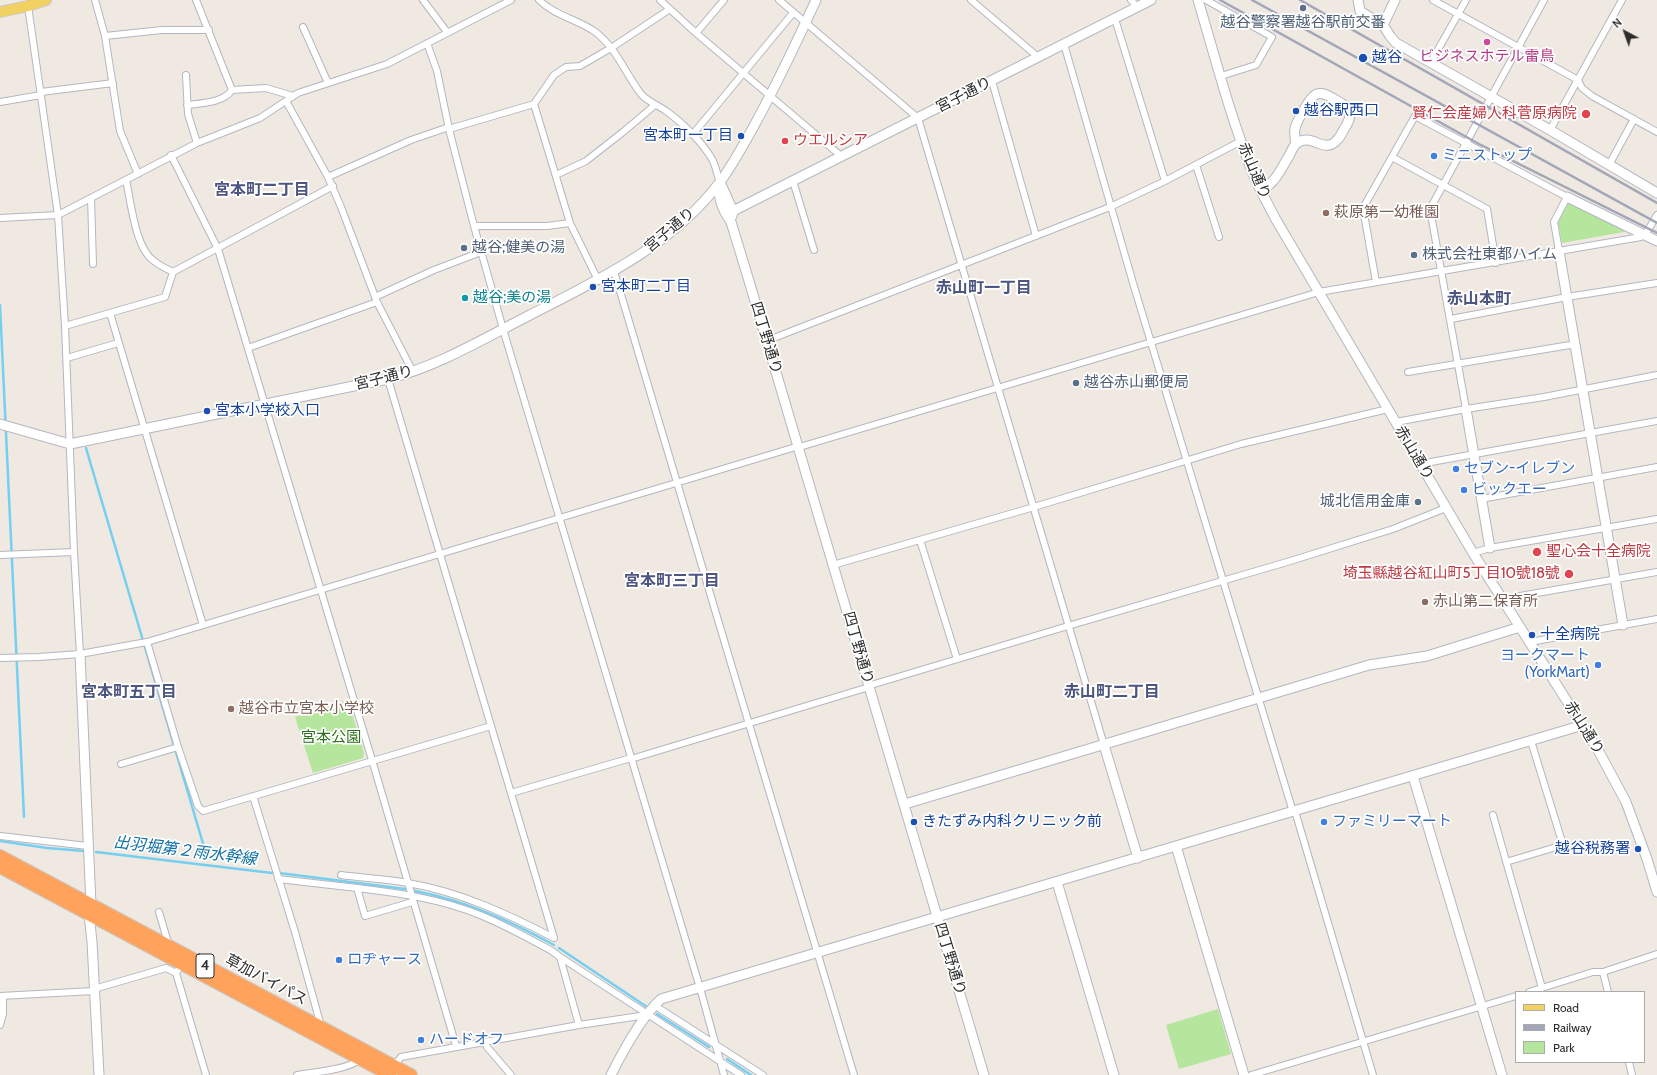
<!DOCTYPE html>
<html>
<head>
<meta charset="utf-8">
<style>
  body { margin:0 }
  #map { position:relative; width:1657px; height:1075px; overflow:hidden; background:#efe9e1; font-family:Cabin,sans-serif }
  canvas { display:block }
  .legend { position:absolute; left:1515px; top:991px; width:130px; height:72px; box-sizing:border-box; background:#fff; border:1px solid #ababab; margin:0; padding:5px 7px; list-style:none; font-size:12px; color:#2e2e2e }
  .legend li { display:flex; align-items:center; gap:8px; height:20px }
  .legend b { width:20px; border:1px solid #ababab }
  .north { position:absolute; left:1605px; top:12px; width:40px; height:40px; -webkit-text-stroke:3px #fff; paint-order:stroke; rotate:319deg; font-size:11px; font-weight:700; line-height:16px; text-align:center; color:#2e2e2e }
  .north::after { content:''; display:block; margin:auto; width:14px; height:18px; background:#2e2e2e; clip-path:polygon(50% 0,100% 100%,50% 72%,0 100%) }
</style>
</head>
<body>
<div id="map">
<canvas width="1657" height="1075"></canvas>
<ul class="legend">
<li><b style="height:5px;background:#f2d163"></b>Road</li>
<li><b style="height:5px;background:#a3a6b8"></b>Railway</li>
<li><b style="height:11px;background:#b6e59e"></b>Park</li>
</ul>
<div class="north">N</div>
</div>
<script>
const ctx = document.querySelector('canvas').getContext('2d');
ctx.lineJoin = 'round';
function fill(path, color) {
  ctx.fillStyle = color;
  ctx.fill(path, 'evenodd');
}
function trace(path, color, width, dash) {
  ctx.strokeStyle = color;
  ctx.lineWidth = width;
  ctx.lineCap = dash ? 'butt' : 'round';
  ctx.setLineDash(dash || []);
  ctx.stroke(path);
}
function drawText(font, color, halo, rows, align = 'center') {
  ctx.font = font + ' Cabin,"Noto Sans JP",sans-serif';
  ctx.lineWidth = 3.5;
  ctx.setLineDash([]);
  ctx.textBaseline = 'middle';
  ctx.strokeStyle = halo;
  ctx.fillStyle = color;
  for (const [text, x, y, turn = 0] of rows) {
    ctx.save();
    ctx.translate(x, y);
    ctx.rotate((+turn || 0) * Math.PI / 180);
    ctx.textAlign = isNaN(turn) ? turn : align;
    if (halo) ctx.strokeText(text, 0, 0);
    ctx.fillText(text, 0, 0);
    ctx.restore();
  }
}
fill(new Path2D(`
  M1572,203l53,27 -1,2 -62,11 -4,-21 9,-18z
  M348,700l16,53 -1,5 -50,15 -18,-56z
  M1218,1009l13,45 -52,15 -13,-44z`), '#b6e59e');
trace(new Path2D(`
  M0,305l24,512
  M86,448l121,409
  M0,841l47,7 37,3
  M96,852l176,21
  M279,873l126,16
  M415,891c51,10 93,29 139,54
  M559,948l88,59
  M657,1014l52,33
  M727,1059l24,16`), '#75cff0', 2.5);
const street = new Path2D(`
  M95,0l10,36
  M196,0l36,90 34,-2 27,8
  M423,0l24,32
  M539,0c15,15 37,19 55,31 22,16 31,42 47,63 7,8 17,11 25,17 17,12 36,31 46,48 4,7 5,16 8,23
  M660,0l36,33 145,123
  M779,0l139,118 186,627
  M971,0l67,57
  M1131,0l6,7
  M1206,0l66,37 -16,28 -35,11
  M1433,0l145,80 4,8 10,8 65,36
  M28,6l30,209 7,111 9,226 6,102
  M1115,19l50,162
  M303,27l25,56
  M696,33l28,-33
  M427,43l10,28 12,58 25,97 29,103 197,659 24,87
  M1064,44l69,239 160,529
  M1431,62l35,-62
  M186,75l2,39 9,29
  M992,81l44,155
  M41,92l72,-9
  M286,101l42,76 13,30 36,95 36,70
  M0,102l41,-7
  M187,105c15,-2 36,-2 45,-15
  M449,129l85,-25
  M1550,130l72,-130
  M693,134l100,-121
  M171,155l47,94 154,511 84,286
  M1392,157l95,52 9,54
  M1196,165l23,72
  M1609,165l25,-46
  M138,174l-18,-43 -15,-95 57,-6h47
  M556,175l30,-14 37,-29 32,-27
  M328,177l83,-37 38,-13
  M126,180c5,22 9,68 28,81 6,5 13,8 19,11
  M793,181l21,69
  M91,198l2,66
  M0,218l58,-3 139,-72 63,-25 38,-25 89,-29 124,-64
  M570,223l28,57
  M474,226h73l23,-3 -36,-119 20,-29 12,-8 14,-1 31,-18 59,-39
  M1645,235l12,-20
  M614,271l135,453
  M1376,282l-13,-74 52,-92 152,81 -13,25 5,29
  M375,297l59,-27 47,-18
  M110,313l93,312
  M1451,319l116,-22 90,-14
  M65,326l100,-29 8,-25 160,-86
  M766,341l344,-134 55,-26 76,-40
  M248,348l129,-46
  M67,358l51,-15
  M1408,372l168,-28
  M1466,409l-36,-200 114,-209
  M1396,422l70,-13 78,-12 113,-22
  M1420,464l237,-43
  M1481,499l176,-32
  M920,540l37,119
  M1473,553l17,-5 167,-29
  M0,555l74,-3
  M833,565l201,-58 207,-63 147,-35
  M1503,599l154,-27
  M147,642l31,105 20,59 5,5 288,-85
  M1530,642l127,-23
  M0,658l39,-1 41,-3 67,-12 652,-196h4l516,-154 322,-55 1,-4
  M749,724l105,351
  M631,759l238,-72 2,-2 197,-59 219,-64 106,-33 53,-21
  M121,764l57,-17
  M511,793l120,-35
  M253,796l42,136 26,94
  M1295,811l78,264
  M1493,815l49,173
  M0,836l88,10
  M1506,862l57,-17 -32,-104
  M341,875c22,3 45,4 67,8 52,9 100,31 146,55l-166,-559
  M278,879l79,9 8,28 47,-14
  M357,888c42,5 84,11 123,27 25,10 48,23 72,36l8,6 19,68
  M159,912l10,34
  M560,957l181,118
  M1603,972l5,20
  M176,973l30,102
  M94,989l72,-21 10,5 2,-3
  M1529,992l64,-20h10l54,-18
  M0,996l94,-5
  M654,1005l109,70
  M0,1025l3,-11v-18
  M485,1042l2,5 24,28
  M1629,1062l3,13
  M394,1066l7,-9 178,-32 68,-10
  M297,1075c18,-3 50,-5 64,-16
  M1251,1075l265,-79`);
const secondary = new Path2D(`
  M1198,0c17,57 32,116 54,171 6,16 15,31 23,47l198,335 125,197 28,52 21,57 10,33
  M1358,0l2,11 19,12 6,-2 10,-21
  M1382,23l8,13 6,7 154,87 107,63
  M720,182c-3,15 2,27 11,40l18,59 235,794
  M720,182l13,29 -1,5
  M1261,191c15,-9 19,-21 28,-35 2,-4 4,-10 8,-13 16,-11 27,13 41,-4 3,-3 5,-9 8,-13 9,-16 2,-19 -12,-27 -5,-3 -11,-7 -17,-5 -6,1 -21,28 -22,35 -1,5 0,10 1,15
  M1567,197l90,44
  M733,211l418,-211
  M1559,251l64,374
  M1466,409l24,139
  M0,424l70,20 318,-65c50,-13 95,-40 140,-63 70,-36 144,-70 192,-134 16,-22 29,-47 42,-71 19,-36 37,-74 54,-111
  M80,654l11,251 -2,9 3,28 7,133
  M1104,745l34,113
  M1413,776l89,299
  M905,804l464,-139 58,-9 93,-29
  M1176,846l68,229
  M1057,882l57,193
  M611,1075c12,-24 30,-58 50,-76l922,-274`);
const primary = new Path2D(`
  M0,12l28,-6 18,-6`);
const highway = new Path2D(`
  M0,856l411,219
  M0,867l390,208`);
trace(street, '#b4b7c1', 8);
trace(secondary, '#b4b7c1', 11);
trace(primary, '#c9c9c9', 12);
trace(highway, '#c9c9c9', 14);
trace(street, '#fff', 6);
trace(secondary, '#fff', 9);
trace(primary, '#f2d163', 10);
trace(highway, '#ffa35c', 12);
trace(new Path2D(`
  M1220,0l259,144 178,89
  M1252,0l405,223
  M1300,0l357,203`), '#a3a6b8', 2.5);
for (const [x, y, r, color] of [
  [1303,8,4,"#5c6f8a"],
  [1487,42,4,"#d1479c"],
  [1363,58,5,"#1a4fb4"],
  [1296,111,4,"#1a4fb4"],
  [1586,114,5,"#e0444e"],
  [741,136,4,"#1a4fb4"],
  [785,141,4,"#e0444e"],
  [1434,156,4,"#3f7fe0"],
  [1326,213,4,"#8d6e63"],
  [464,248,4,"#5c6f8a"],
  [1414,255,4,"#5c6f8a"],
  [593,287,4,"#1a4fb4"],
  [465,298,4,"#0f9aa8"],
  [1076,383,4,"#5c6f8a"],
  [207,411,4,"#1a4fb4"],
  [1456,469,4,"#3f7fe0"],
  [1464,490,4,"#3f7fe0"],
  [1418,502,4,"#5c6f8a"],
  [1537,552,5,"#e0444e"],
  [1569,574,5,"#e0444e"],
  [1425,602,4,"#8d6e63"],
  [1532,635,4,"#1a4fb4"],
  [1598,665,4,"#3f7fe0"],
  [231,709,4,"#8d6e63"],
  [914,822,4,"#1a4fb4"],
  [1324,822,4,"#3f7fe0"],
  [1638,849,4,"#1a4fb4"],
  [339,960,4,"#3f7fe0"],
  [421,1040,4,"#3f7fe0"]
]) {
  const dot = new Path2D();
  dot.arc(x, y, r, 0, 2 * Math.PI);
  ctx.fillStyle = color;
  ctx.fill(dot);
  trace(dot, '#fff', 1.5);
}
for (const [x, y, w] of [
  [205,966,18]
]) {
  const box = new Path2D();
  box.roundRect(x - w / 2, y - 12, w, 24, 3);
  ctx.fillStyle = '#fff';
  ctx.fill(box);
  trace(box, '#2e2e2e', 1);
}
drawText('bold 14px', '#2e2e2e', null, [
  ["4",205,966]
]);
drawText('15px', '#4e5e75', '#fff', [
  ["越谷警察署越谷駅前交番",1303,23,"center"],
  ["越谷;健美の湯",472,248],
  ["株式会社東都ハイム",1422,255],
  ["越谷赤山郵便局",1084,383],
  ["城北信用金庫",1410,502,"right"]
], 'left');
drawText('15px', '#b23c85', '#fff', [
  ["ビジネスホテル雷鳥",1487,57]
]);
drawText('15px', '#164399', '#fff', [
  ["越谷",1372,58],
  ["越谷駅西口",1304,111],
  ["宮本町一丁目",733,136,"right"],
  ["宮本町二丁目",601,287],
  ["宮本小学校入口",215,411],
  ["十全病院",1540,635],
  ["きたずみ内科クリニック前",922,822],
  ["越谷税務署",1630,849,"right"]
], 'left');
drawText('15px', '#2e2e2e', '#fff', [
  ["宮子通り",964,95,-27],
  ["赤山通り",1254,171,67],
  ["宮子通り",670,230,-40],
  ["四丁野通り",766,338,73],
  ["宮子通り",384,378,-14],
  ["赤山通り",1414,453,59],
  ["四丁野通り",858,648,74],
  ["赤山通り",1584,728,58],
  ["四丁野通り",950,959,73],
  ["草加バイパス",266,980,28]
]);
drawText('15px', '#be3a42', '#fff', [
  ["賢仁会産婦人科菅原病院",1577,114],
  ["ウエルシア",793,141,"left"],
  ["聖心会十全病院",1546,552,"left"],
  ["埼玉縣越谷紅山町5丁目10號18號",1560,574]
], 'right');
drawText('15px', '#366cbe', '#fff', [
  ["ミニストップ",1442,156],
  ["セブン-イレブン",1464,469],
  ["ビックエー",1472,490],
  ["ヨークマート",1590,656,"right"],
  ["(YorkMart)",1590,673,"right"],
  ["ファミリーマート",1332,822],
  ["ロヂャース",347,960],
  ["ハードオフ",429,1040]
], 'left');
drawText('15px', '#785e54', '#fff', [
  ["萩原第一幼稚園",1334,213],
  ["赤山第二保育所",1433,602],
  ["越谷市立宮本小学校",239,709]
], 'left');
drawText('15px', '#0d838f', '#fff', [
  ["越谷;美の湯",473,298]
], 'left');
drawText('15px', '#2c6e1b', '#fff', [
  ["宮本公園",331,738]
]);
drawText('bold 16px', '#4d5680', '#fff', [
  ["宮本町二丁目",262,190],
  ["赤山町一丁目",984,288],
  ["赤山本町",1479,299],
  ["宮本町三丁目",672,581],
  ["宮本町五丁目",129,692],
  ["赤山町二丁目",1112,692]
]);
drawText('italic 16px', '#0d6fa3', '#fff', [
  ["出羽堀第２雨水幹線",185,851,7]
]);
</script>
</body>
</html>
